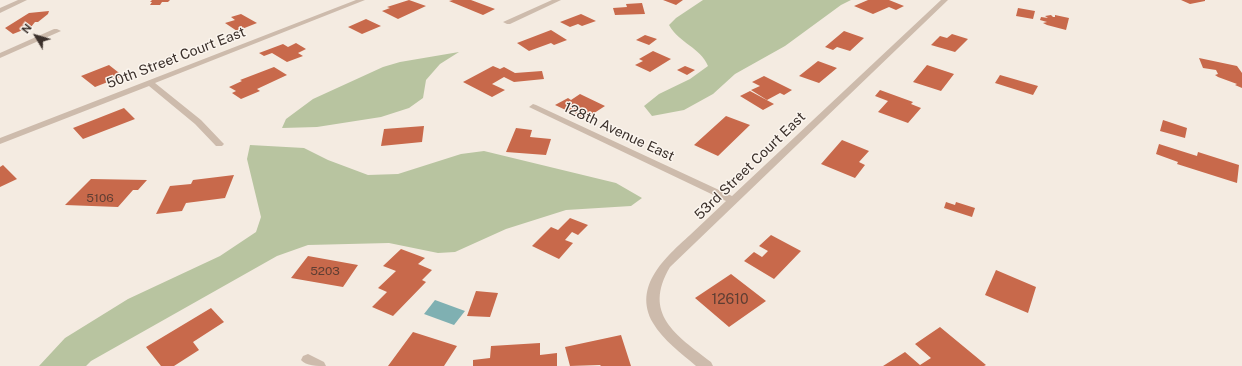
<!DOCTYPE html>
<html>
<head>
<meta charset="utf-8">
<style>
  body { margin:0 }
  #map { position:relative; width:1242px; height:366px; overflow:hidden; background:#f4ebe1; font-family:"Public Sans",sans-serif }
  canvas { display:block }
  .north { position:absolute; left:16px; top:16px; width:40px; height:40px; -webkit-text-stroke:3px #fbf5ee; paint-order:stroke; rotate:308deg; font-size:11px; font-weight:700; line-height:16px; text-align:center; color:#3b302b }
  .north::after { content:''; display:block; margin:auto; width:14px; height:18px; background:#3b302b; clip-path:polygon(50% 0,100% 100%,50% 72%,0 100%) }
</style>
</head>
<body>
<div id="map">
<canvas width="1242" height="366"></canvas>
<div class="north">N</div>
</div>
<script>
const ctx = document.querySelector('canvas').getContext('2d');
ctx.lineJoin = 'round';
function fill(path, color) {
  ctx.fillStyle = color;
  ctx.fill(path, 'evenodd');
}
function drawText(font, color, halo, rows, align = 'center') {
  ctx.font = font + ' "Public Sans",sans-serif';
  ctx.lineWidth = 3;
  ctx.setLineDash([]);
  ctx.textBaseline = 'middle';
  ctx.strokeStyle = halo;
  ctx.fillStyle = color;
  for (const [text, x, y, turn = 0] of rows) {
    ctx.save();
    ctx.translate(x, y);
    ctx.rotate((+turn || 0) * Math.PI / 180);
    ctx.textAlign = isNaN(turn) ? turn : align;
    if (halo) ctx.strokeText(text, 0, 0);
    ctx.fillText(text, 0, 0);
    ctx.restore();
  }
}
fill(new Path2D(`
  M703,0h148l-10,5 -56,41 -50,28 -22,20 -29,16 -32,6 -8,-10 15,-12 31,-15 18,-13c-8,-19 -28,-22 -39,-41l7,-7z
  M459,52l-19,12 -14,16 -3,18 -14,10 -28,9 -64,10 -35,1 4,-9 27,-20 70,-32 17,-5z
  M250,145l54,3 24,12 40,15 30,-1 63,-20 23,-3 132,32 26,15 -11,8 -65,4 -60,19 -51,23 -17,1 -49,-10 -81,2 -31,11 -186,105 -5,5h-47l26,-28 63,-39 92,-43 36,-24 5,-15 -14,-58z`), '#b8c4a0');
fill(new Path2D(`
  M435,300l30,11 -11,14 -30,-11z`), '#7fb0b2');
fill(new Path2D(`
  M152,0h18l-2,2h-6l-2,3h-10l2,-3h-2z
  M409,0l17,6 -28,13 -16,-8 8,-3 -3,-1z
  M453,0h18l24,9 -12,6 -34,-14z
  M663,0h20l-7,5z
  M868,0h21l15,6 -8,4 -7,-3 -16,7 -19,-8z
  M1181,0h24v1l-15,3z
  M642,3l3,11 -30,1 -2,-7 14,-1 -1,-3z
  M1018,8l17,3 -2,8 -17,-3z
  M49,11l-1,3 -10,8h-3l-4,5 -8,3 -10,4 -8,-6 24,-15z
  M241,14l16,9 -20,8 -12,-8 10,-3 -4,-3z
  M581,14l15,7 -14,5 -4,-2 -8,3 -10,-5z
  M1051,15l2,2h2v-2l14,3 -3,12 -19,-5 -4,-2 4,-1 -7,-2 1,-3 7,1 -3,-2z
  M366,19l15,7 -19,8 -14,-7z
  M551,30l16,10 -13,5 -3,-2 -22,8 -12,-8z
  M844,31l20,7 -14,13 -13,-4 -4,3 -8,-3z
  M952,34l16,5 -13,13 -24,-7 9,-9 7,2z
  M645,35l12,4 -8,6 -13,-5z
  M296,43l10,6 -8,4 5,3 -16,6 -15,-9 -8,3 -5,-3 24,-9 5,3z
  M653,51l18,8 -21,13 -15,-7 8,-4 -4,-2z
  M1199,58l38,8 5,7v15l-7,-3 2,-1 -19,-7 -3,-2 3,-1 -2,-4 -13,-2z
  M818,61l19,7 -18,15 -20,-7z
  M109,65l14,11 -28,11 -14,-11z
  M927,65l27,9 -13,17 -28,-9z
  M493,66l7,3 4,-2 11,6 27,-2 2,8 -30,3 -10,-5 -12,7 13,6 -13,7 -29,-15z
  M685,66l10,4 -8,5 -10,-5z
  M274,67l13,8 -30,14 3,2 -19,8 -9,-6 4,-2 -7,-4 13,-6 -2,-1z
  M1000,75l38,11 -5,9 -38,-12z
  M764,76l28,14 -8,5 -4,-2 -13,7 -16,-10 9,-4 -8,-4z
  M880,90l33,12 -2,2 10,4 -13,15 -30,-11 10,-11 -13,-5z
  M750,91l24,13 -11,6 -23,-14z
  M580,94l25,12 -20,13 -30,-14 13,-7 3,2z
  M124,108l11,11 -52,20 -10,-11z
  M726,116l24,9 -32,31 -24,-11z
  M1163,120l24,8 -2,10 -25,-7z
  M424,126l-2,16 -41,4 3,-17z
  M516,128l16,2 -2,7 21,2 -5,16 -40,-3z
  M842,140l27,11 -10,11 6,3 -10,13 -34,-14z
  M1159,144l38,12 1,-4 41,13 -2,18 -60,-19 1,-2 -22,-8z
  M3,165l14,14 -17,8v-20z
  M234,175l-9,23 -39,5 -4,8 -26,3 14,-28 21,-2 2,-4z
  M91,179l56,1 -9,10h-5l-15,17 -53,-2z
  M946,202l9,3 1,-3 19,6 -3,9 -28,-9z
  M570,218l18,7 -10,10 -6,-3 -7,8 8,3 -14,16 -27,-13 19,-19 7,3z
  M771,235l30,16 -27,28 -30,-18 10,-9 8,5 6,-6 -9,-5z
  M401,249l24,9 -7,6 14,6 -10,10 4,2 -33,34 -21,-9 15,-15 -9,-4 18,-17 -13,-5z
  M308,256l50,9 -15,22 -52,-9z
  M996,270l40,17 -8,26 -43,-18z
  M731,274l35,27 -37,26 -34,-29z
  M476,291l22,2 -8,24 -23,-1z
  M211,308l13,14 -31,20 6,8 -25,16h-13l-15,-19z
  M940,327l46,38 -2,1h-101l22,-14 15,13 11,-7 -16,-14z
  M413,332l44,14 -13,20h-56z
  M621,335l10,31h-30l-1,-1 -30,1 -5,-19z
  M540,343v12l17,-2v13h-84v-6l17,-2 1,-12z`), '#c8694b');
fill(new Path2D(`
  M18,0h9l-27,13v-5z
  M356,0h9l-210,83 46,37 21,22 2,2 -2,2h-6l-21,-22 -46,-38 -149,58v-6z
  M552,0h9l-51,24h-3l-4,-2z
  M941,0h7l-278,267c-28,47 6,68 41,95l2,4h-17c-15,-13 -33,-26 -43,-43 -21,-37 13,-66 37,-88 12,-11 24,-23 36,-34l-197,-94 4,-3 3,1 196,91z
  M54,29h3l4,2 -61,27v-5z
  M308,354l16,8 2,4c-9,0 -20,0 -25,-6l2,-4z`), '#cdbbac');
drawText('12px', '#5e3e33', null, [
  ["5106",100,198],
  ["5203",325,271]
]);
drawText('14px', '#3b302b', '#fbf5ee', [
  ["50th Street Court East",176,58,-21],
  ["128th Avenue East",619,132,25],
  ["53rd Street Court East",750,166,-44]
]);
drawText('14px', '#5e3e33', null, [
  ["12610",730,300]
]);
</script>
</body>
</html>
